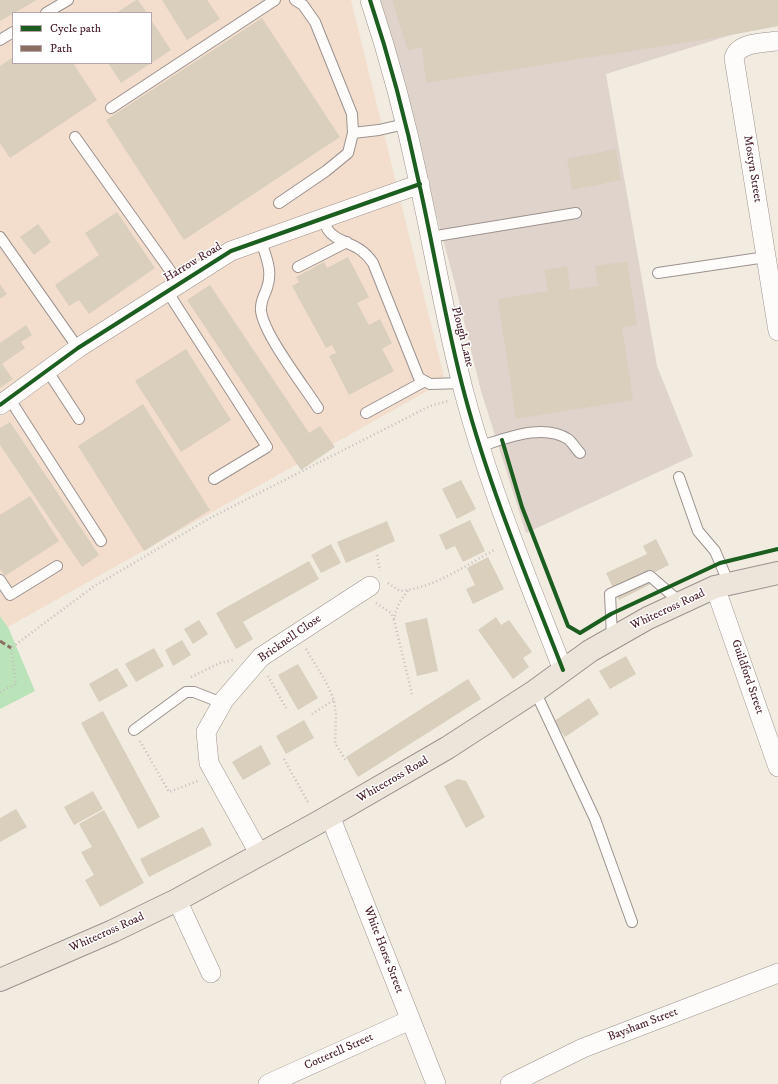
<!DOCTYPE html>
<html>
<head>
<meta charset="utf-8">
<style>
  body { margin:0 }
  #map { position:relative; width:778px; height:1084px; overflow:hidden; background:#f1ebe0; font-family:"IM FELL DW Pica",serif }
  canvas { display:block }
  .legend { position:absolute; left:12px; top:12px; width:140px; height:52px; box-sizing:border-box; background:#fff; border:1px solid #b7a5aa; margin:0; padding:5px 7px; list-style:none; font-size:12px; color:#4a1f2b }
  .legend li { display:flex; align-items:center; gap:8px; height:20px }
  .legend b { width:20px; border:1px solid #b7a5aa }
</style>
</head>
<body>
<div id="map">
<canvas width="778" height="1084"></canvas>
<ul class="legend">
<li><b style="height:5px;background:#1b5e20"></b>Cycle path</li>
<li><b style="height:5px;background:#8d6e63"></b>Path</li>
</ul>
</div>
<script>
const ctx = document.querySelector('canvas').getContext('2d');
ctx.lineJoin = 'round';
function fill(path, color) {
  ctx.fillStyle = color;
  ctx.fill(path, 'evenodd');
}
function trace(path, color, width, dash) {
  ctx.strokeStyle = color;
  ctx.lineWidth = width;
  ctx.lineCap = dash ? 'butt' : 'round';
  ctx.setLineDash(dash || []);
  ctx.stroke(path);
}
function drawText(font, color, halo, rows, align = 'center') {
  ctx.font = font + ' "IM FELL DW Pica",serif';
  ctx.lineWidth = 3;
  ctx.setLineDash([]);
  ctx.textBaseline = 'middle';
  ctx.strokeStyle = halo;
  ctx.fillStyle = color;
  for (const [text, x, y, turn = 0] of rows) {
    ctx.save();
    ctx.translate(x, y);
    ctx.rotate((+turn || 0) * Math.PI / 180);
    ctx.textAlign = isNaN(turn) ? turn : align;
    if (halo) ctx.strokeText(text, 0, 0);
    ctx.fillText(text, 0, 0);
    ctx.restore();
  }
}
fill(new Path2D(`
  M0,0h351l94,381 -437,246 -8,-11zM13,13h138v50h-138z`), '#f3dece');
fill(new Path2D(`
  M378,0h400v26l-47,9 -125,39 51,292 36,90 -167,77 -45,-142 -27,-111z`), '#dfd3cc');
fill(new Path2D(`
  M0,616l8,11 27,64 -35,18z`), '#bae3ba');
fill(new Path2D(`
  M0,0h37l-37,21z
  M136,0h2l9,13h-31z
  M162,0h45l13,19 -33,21z
  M392,0h386v26l-70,13 -282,44 -4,-36 -14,4z
  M262,18l78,119 -156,103 -78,-120z
  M151,20l20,30 -50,33 -13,-20h43z
  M13,57v6h60l24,37 -87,58 -10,-15v-77z
  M616,149l5,31 -49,10 -5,-31z
  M117,212l38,56 -66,46 -10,-14 -10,6 -14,-21 44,-30 -14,-22z
  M38,224l13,18 -17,13 -14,-18z
  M348,257l21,40 -12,6 12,22 11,-6 12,24 -10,6 12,22 -45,24 -20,-39 7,-3 -4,-8 -6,3 -34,-62 7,-4 -3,-5 28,-15 3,6z
  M627,261l10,64 -15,2 11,73 -117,19 -18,-120 50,-8 -4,-21 23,-4 3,24 28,-4 -3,-20z
  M0,284l7,10 -7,5z
  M210,285l99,148 11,-7 15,21 -34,23 -114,-170z
  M26,325l6,10 -11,7 4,6 -23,16 11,15 -13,9v-45z
  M186,349l45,71 -50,32 -46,-71z
  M143,404l67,106 -66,41 -66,-105z
  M10,422l89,133 -17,12 -82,-122v-17z
  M461,480l15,29 -19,10 -15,-30z
  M30,496l29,45 -54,35 -5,-7v-54z
  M470,520l15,31 -22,11 -8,-16 -9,4 -7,-15z
  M387,521l8,20 -49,22 -9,-21z
  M656,539l13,26 -22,11 4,8 -32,16 -13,-27 41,-19 -4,-8z
  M331,544l10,19 -20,10 -10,-18z
  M488,557l16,32 -31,15 -7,-15 9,-4 -8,-17z
  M309,561l10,18 -76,43 10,17 -17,10 -20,-36z
  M496,617l5,8 8,-5 23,32 -9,6 6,9 -16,12 -35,-49z
  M427,618l11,53 -21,5 -12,-53z
  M199,620l9,14 -15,10 -9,-15z
  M182,640l9,15 -18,11 -8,-16z
  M154,648l10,18 -28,16 -11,-18z
  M626,656l10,18 -26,15 -11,-18z
  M298,664l20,34 -20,12 -20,-35z
  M117,668l11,18 -29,16 -10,-18z
  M468,679l13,20 -123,78 -12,-20z
  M589,698l10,16 -34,23 -11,-16z
  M103,711l57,106 -22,12 -57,-106z
  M304,720l10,18 -28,16 -10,-18z
  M261,745l10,19 -28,16 -11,-18z
  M458,779l8,2 19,36 -19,11 -22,-42z
  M93,791l10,18 -29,16 -10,-18z
  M16,809l11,18 -27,15v-24z
  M104,810l40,73 -44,24 -15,-27 9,-5 -13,-23 11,-5 -13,-23z
  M203,827l9,18 -63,32 -9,-18z`), '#dacebd');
const lane = new Path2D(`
  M46,13l22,-13
  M0,40l13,-8
  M111,108l164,-108
  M353,133l26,-3 26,-6
  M75,137l104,146
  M279,203l47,-32 22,-18 5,-20 -1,-19 -37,-92 -12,-17 -8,-5
  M323,218c2,4 3,9 5,12 9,14 31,11 45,33l46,115 11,6 33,-1
  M0,237l78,111
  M430,237l146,-24
  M261,241c5,16 12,30 6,47 -3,9 -7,13 -6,23 3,24 43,75 57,97
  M298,267l49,-25
  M658,273l108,-16
  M167,291l100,156 -53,32
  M47,370l32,49
  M9,398l92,143
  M366,413l59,-32
  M481,446c26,-8 62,-23 87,-7 4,3 8,10 12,14
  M679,477l19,54 17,20 14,33
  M0,580l10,15 47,-29
  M612,637l-2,-43 40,-18 31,27
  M535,691l60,128 37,103
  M134,730l52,-38h8l28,11`);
const street = new Path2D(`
  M370,0c20,60 36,121 49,183 16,71 27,143 46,213 25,93 63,184 98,274
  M778,41c-14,2 -40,1 -44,17l44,273
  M0,405l78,-57 153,-97 189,-67
  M715,587l63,180
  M330,816l106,268
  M260,855l-51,-92 -3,-31 18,-32 37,-43 109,-71
  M177,900l34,73
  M268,1084l142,-64
  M510,1084l73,-36 195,-75`);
const highway = new Path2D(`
  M0,980l113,-49 64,-31 142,-78 128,-74 88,-57 55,-40 58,-33 67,-31 63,-14`);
trace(lane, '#9d928f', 12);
trace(street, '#9d928f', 20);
trace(highway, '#9d928f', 24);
trace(new Path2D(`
  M377,555l3,16
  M388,583l12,8c35,-3 66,-26 96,-42
  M408,591c-8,9 -12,17 -14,29l18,74
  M376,603l15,10 3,6
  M306,649l20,33 8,18 2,16 -1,27 11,18
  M268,676l18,32
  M191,677l29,-14 13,-3
  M0,692l16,-8 -5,-36 82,-61 117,-69 220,-112 18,-5
  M312,714l22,-14
  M140,741l29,51 29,-11
  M284,759l25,45`), '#c4bfbe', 2.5, [1, 3]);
trace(lane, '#fdfcfa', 10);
trace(street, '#fdfcfa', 19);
trace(highway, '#ede4da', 22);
trace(new Path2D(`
  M0,641l11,7`), '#8d6e63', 3, [6, 3]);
trace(new Path2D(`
  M370,0c20,60 36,121 49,183 16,71 27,143 46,213 25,93 63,184 98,274
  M0,405l78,-57 153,-97 189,-67
  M502,440l20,67 46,119 12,7 31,-19 109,-51 58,-14`), '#1b5e20', 4);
drawText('12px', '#4a1f2b', '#fff', [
  ["Mostyn Street",752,169,81],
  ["Harrow Road",193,263,-31],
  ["Plough Lane",462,337,76],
  ["Whitecross Road",668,610,-25],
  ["Bricknell Close",290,639,-35],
  ["Guildford Street",747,677,71],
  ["Whitecross Road",393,780,-30],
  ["Whitecross Road",107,933,-24],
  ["White Horse Street",383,950,69],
  ["Baysham Street",643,1025,-21],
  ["Cotterell Street",339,1052,-24]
]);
</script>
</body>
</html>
